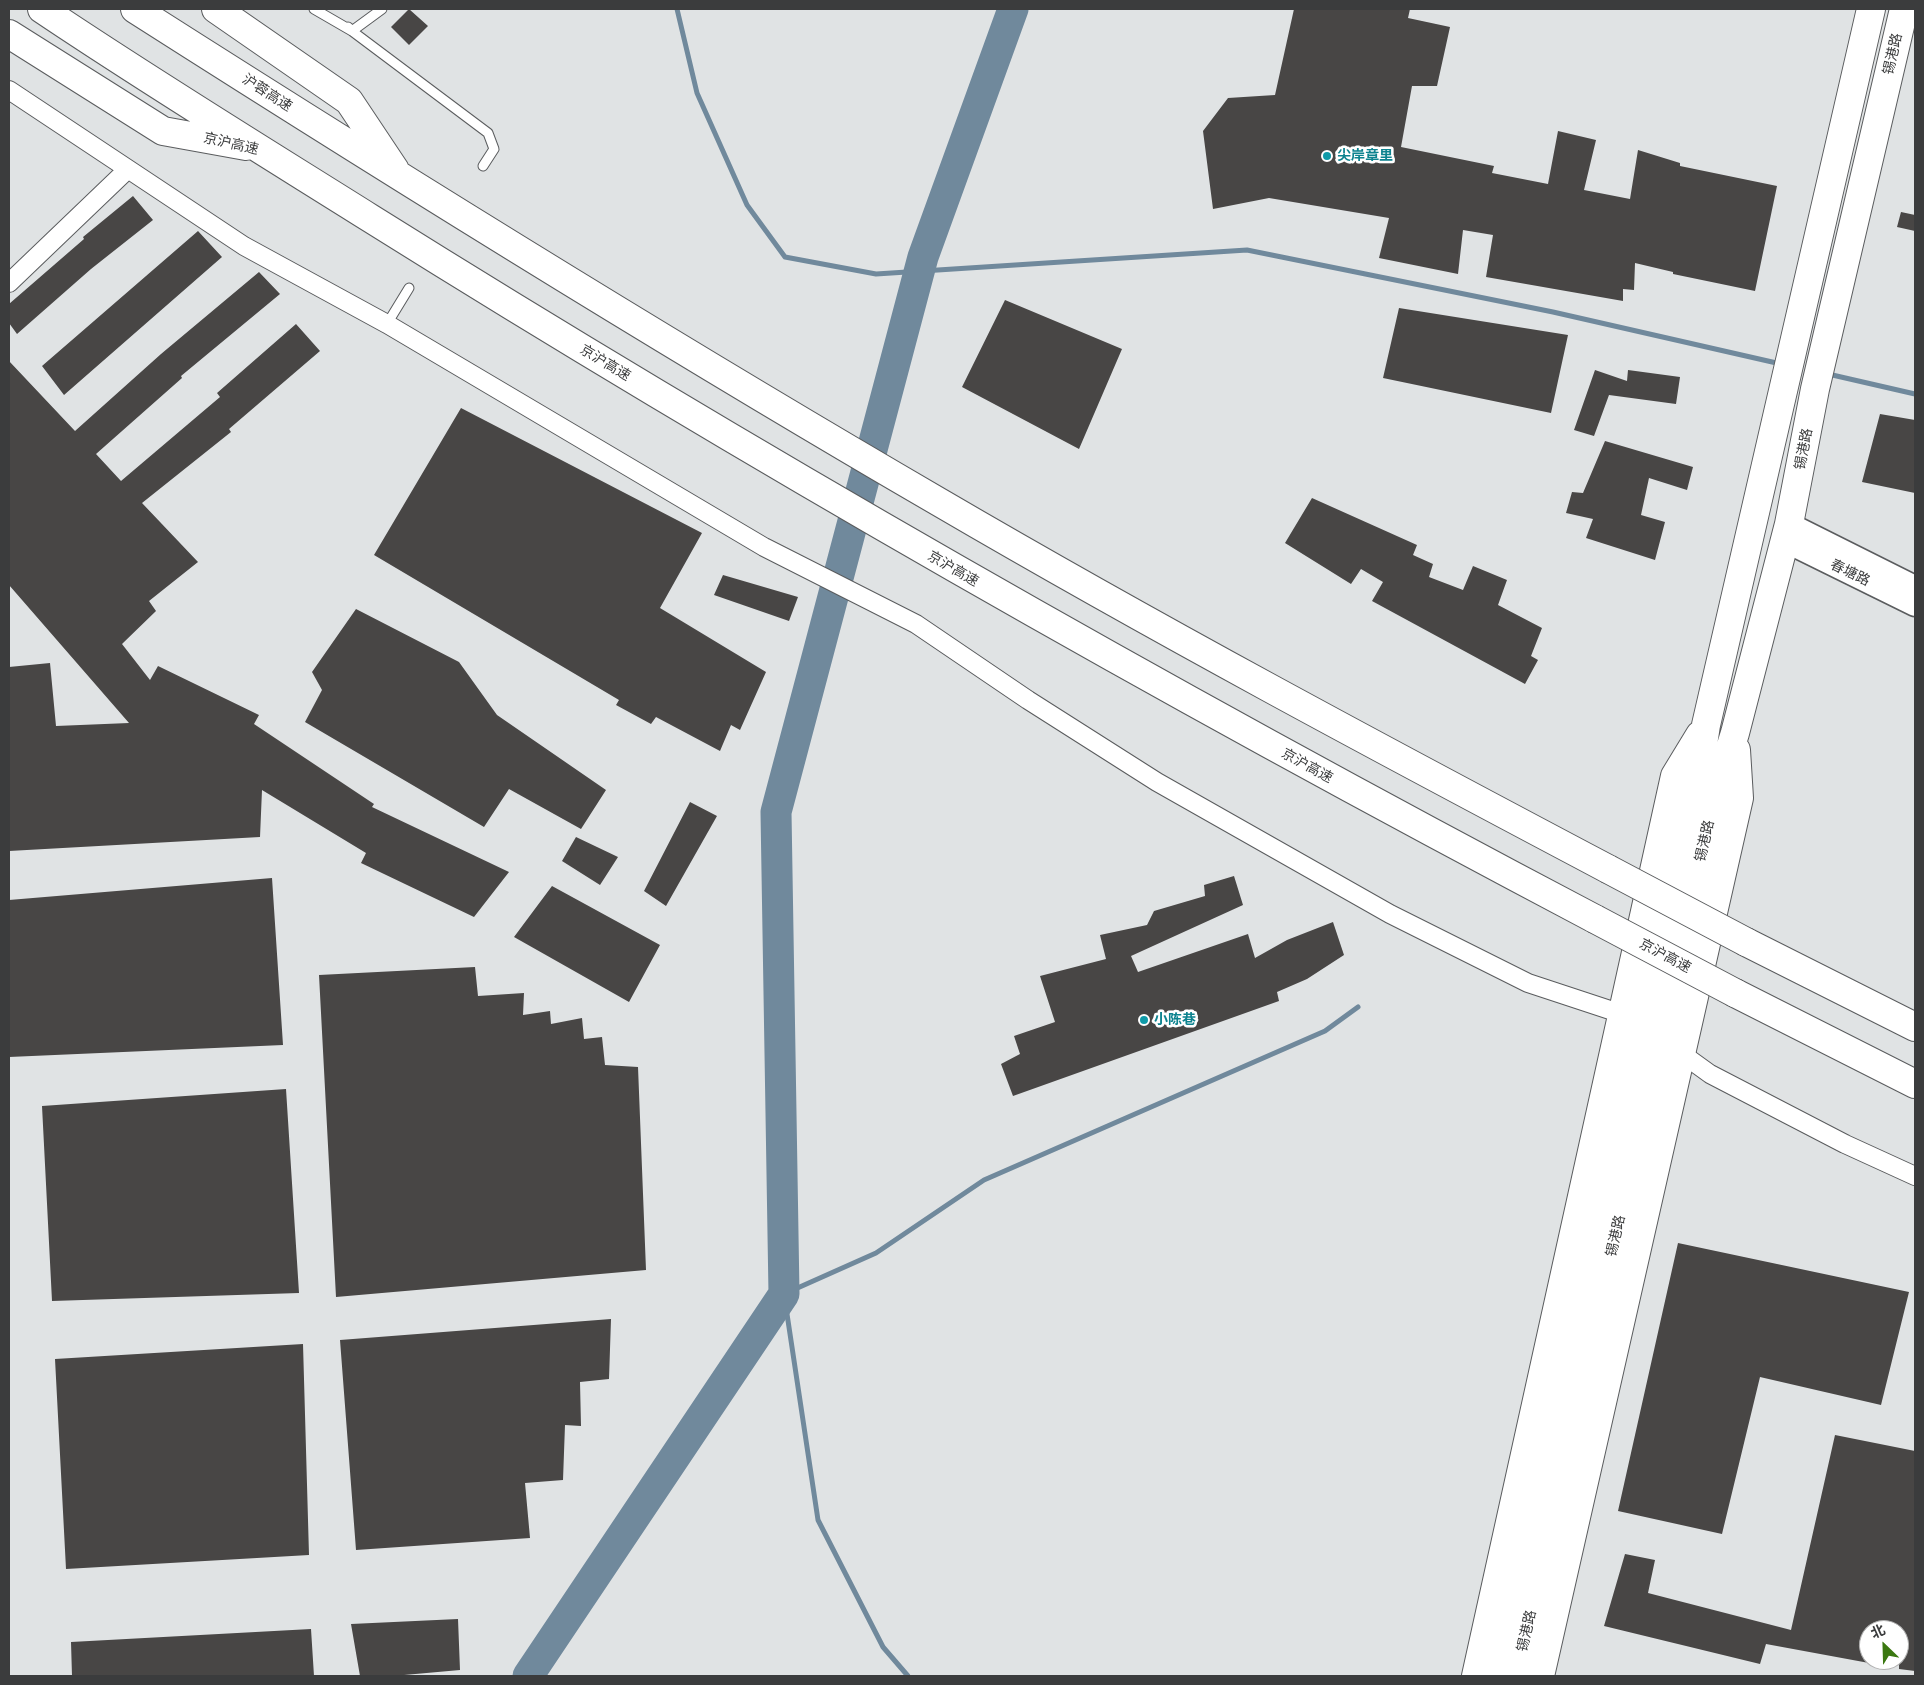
<!DOCTYPE html>
<html>
<head>
<meta charset="utf-8">
<style>
  body { margin:0 }
  #map { position:relative; width:1924px; height:1685px; overflow:hidden; background:#e0e3e4; font-family:Figtree,"Noto Sans SC",sans-serif }
  canvas { display:block }
  .frame { position:absolute; inset:0; border:10px solid #3b3c3d; pointer-events:none }
  .north { position:absolute; left:1859px; top:1620px; width:50px; height:50px; box-sizing:border-box; background:#fff; border:1px solid #b1b1b1; border-radius:50%; rotate:336deg; font-size:14px; font-weight:700; line-height:20px; text-align:center; color:#3b3c3d }
  .north::after { content:''; display:block; margin:auto; width:18px; height:22px; background:#3b7811; clip-path:polygon(50% 0,100% 100%,50% 72%,0 100%) }
</style>
</head>
<body>
<div id="map">
<canvas width="1924" height="1685"></canvas>
<div class="frame"></div>
<div class="north">北</div>
</div>
<script>
const ctx = document.querySelector('canvas').getContext('2d');
ctx.lineJoin = 'round';
function trace(path, color, width, dash) {
  ctx.strokeStyle = color;
  ctx.lineWidth = width;
  ctx.lineCap = dash ? 'butt' : 'round';
  ctx.setLineDash(dash || []);
  ctx.stroke(path);
}
function fill(path, color) {
  ctx.fillStyle = color;
  ctx.fill(path, 'evenodd');
}
function drawText(font, color, halo, rows, align = 'center') {
  ctx.font = font + ' Figtree,"Noto Sans SC",sans-serif';
  ctx.lineWidth = 5;
  ctx.setLineDash([]);
  ctx.textBaseline = 'middle';
  ctx.strokeStyle = halo;
  ctx.fillStyle = color;
  for (const [text, x, y, turn = 0] of rows) {
    ctx.save();
    ctx.translate(x, y);
    ctx.rotate((+turn || 0) * Math.PI / 180);
    ctx.textAlign = isNaN(turn) ? turn : align;
    if (halo) ctx.strokeText(text, 0, 0);
    ctx.fillText(text, 0, 0);
    ctx.restore();
  }
}
trace(new Path2D(`
  M677,9l20,84 50,112 38,52 91,17 371,-24 306,62 228,52
  M1828,374l87,20
  M908,1676l-25,-29 -65,-127 -34,-226 92,-41 108,-73 341,-149 33,-24`), '#70899c', 5);
trace(new Path2D(`
  M528,1676l256,-382 -8,-482 147,-555 90,-248`), '#70899c', 31);
fill(new Path2D(`
  M409,9l19,17 -19,19 -18,-18z
  M1294,9h116l-2,9 42,9 -13,59h-25l-11,61 93,19 -2,7 56,11 10,-53 38,9 -12,50 46,9 8,-49 42,13v3l97,20 -22,105 -82,-17v-2l-38,-9 -1,27 -11,-1v12l-137,-24 7,-42 -30,-5 -5,44 -79,-16 10,-40 -120,-20 -56,11 -10,-78 25,-33 47,-3z
  M133,196l20,24 -62,49 -74,65 -8,-11v-19l75,-65 -1,-2z
  M1901,212l14,3v16l-18,-4z
  M198,231l24,26 -158,138 -22,-29z
  M259,272l21,22 -99,82 1,2 -86,76 25,27 99,-84 -3,-4 79,-69 24,27 -91,78 2,3 -89,71 56,59 -49,39 7,10 -34,33 28,36 8,-14 101,49 -5,9 120,80 -2,3 137,65 -35,45 -113,-54 5,-10 -104,-63 -2,47 -251,14v-184l41,-4 6,63 73,-3 -120,-138v-224l66,70 86,-77z
  M1005,300l117,49 -43,100 -117,-62z
  M1399,308l169,27 -17,78 -168,-35z
  M1595,370l32,11 1,-11 52,7 -4,27 -67,-9 -15,41 -20,-6z
  M461,408l241,125 -42,75 106,64 -26,58 -9,-5 -11,26 -64,-34 -5,7 -35,-19 3,-5 -245,-145z
  M1880,414l35,6v73l-53,-11z
  M1605,441l88,26 -6,23 -38,-12 -8,37 24,7 -10,38 -69,-22 7,-19 -27,-6 6,-21 11,1z
  M1312,498l105,47 -4,10 20,9 -4,13 34,13 10,-24 34,14 -9,25 44,23 -11,28 7,4 -13,24 -153,-83 11,-19 -22,-13 -10,15 -66,-41z
  M723,575l75,22 -9,24 -75,-26z
  M356,609l103,53 38,53 109,75 -25,39 -72,-40 -25,38 -179,-105 17,-32 -10,-18z
  M690,802l27,14 -51,90 -22,-15z
  M576,837l42,20 -18,28 -38,-24z
  M1234,876l9,29 -112,51 7,16 110,-38 7,24 32,-18 46,-18 11,33 -37,24 -30,13 2,9 -266,95 -12,-32 19,-10 -6,-18 41,-14 -15,-46 66,-17 -6,-24 47,-10 7,-14 51,-15 -1,-11z
  M272,878l11,167 -274,12v-157z
  M552,886l108,59 -31,57 -115,-65z
  M475,967l3,29 46,-3 -1,22 27,-4 1,13 31,-6 2,21 18,-2 3,28 33,2 8,203 -310,27 -17,-322z
  M286,1089l13,204 -247,8 -10,-195z
  M1678,1243l231,49 -28,113 -121,-28 -38,157 -104,-23z
  M611,1319l-2,60 -29,3 1,44 -16,-1 -2,55 -38,3 5,55 -174,12 -16,-210z
  M303,1344l6,211 -243,14 -11,-210z
  M1835,1435l80,16v220l-16,-2v-39h-30v33l-103,-19 -6,20 -156,-38 21,-72 30,6 -7,33 143,37z
  M458,1619l2,51 -67,6h-33l-9,-52z
  M311,1629l3,47h-242l-1,-34z`), '#484645');
const service = new Path2D(`
  M314,9l38,22 136,102 6,16 -11,17
  M348,27l4,4 30,-22
  M387,324l22,-36`);
const minor = new Path2D(`
  M9,90l235,156 143,78 377,223 152,77 112,76 129,82 233,132 138,69 94,31 8,4
  M9,283l119,-114
  M1674,1048l36,26 135,70 70,32`);
const tertiary = new Path2D(`
  M1789,524l126,63
  M1785,541l130,64`);
const primary = new Path2D(`
  M1476,1676l199,-900 25,-41
  M1496,1676l201,-892 9,-59 165,-716
  M1517,1676l200,-885 18,-58 54,-209 26,-135 89,-380
  M1540,1676l199,-878 -3,-48`);
const motorway = new Path2D(`
  M42,9c107,72 218,140 328,209 399,250 809,482 1225,701
  M135,9c265,169 532,335 804,493 219,128 444,248 669,367
  M216,9l133,92 46,69
  M9,34l154,97 83,15
  M1746,942l169,85
  M1735,993l180,91`);
trace(service, '#5a5c5e', 11);
trace(minor, '#5a5c5e', 20);
trace(tertiary, '#5a5c5e', 25);
trace(primary, '#5a5c5e', 30);
trace(motorway, '#5a5c5e', 30);
trace(service, '#fff', 9);
trace(minor, '#fff', 18);
trace(tertiary, '#fff', 22);
trace(primary, '#fff', 28);
trace(motorway, '#fff', 28);
const motorwayBridge = new Path2D(`
  M1608,869l138,73
  M1595,919l140,74`);
trace(motorwayBridge, '#5a5c5e', 30, []);
trace(motorwayBridge, '#fff', 28);
for (const [x, y, r, color] of [
  [1327,156,5,"#0f9aa8"],
  [1144,1020,5,"#0f9aa8"]
]) {
  const dot = new Path2D();
  dot.arc(x, y, r, 0, 2 * Math.PI);
  ctx.fillStyle = color;
  ctx.fill(dot);
  trace(dot, '#fff', 2);
}
drawText('14px', '#3b3c3d', '#fff', [
  ["锡港路",1893,54,-77],
  ["沪蓉高速",267,93,33],
  ["京沪高速",231,144,13],
  ["京沪高速",605,363,31],
  ["锡港路",1804,449,-79],
  ["京沪高速",953,569,30],
  ["春塘路",1850,573,26],
  ["京沪高速",1307,766,29],
  ["锡港路",1705,841,-77],
  ["京沪高速",1665,956,28],
  ["锡港路",1616,1236,-77],
  ["锡港路",1527,1631,-77]
]);
drawText('bold 14px', '#0d838f', '#fff', [
  ["尖岸章里",1337,156],
  ["小陈巷",1154,1020]
], 'left');
</script>
</body>
</html>
